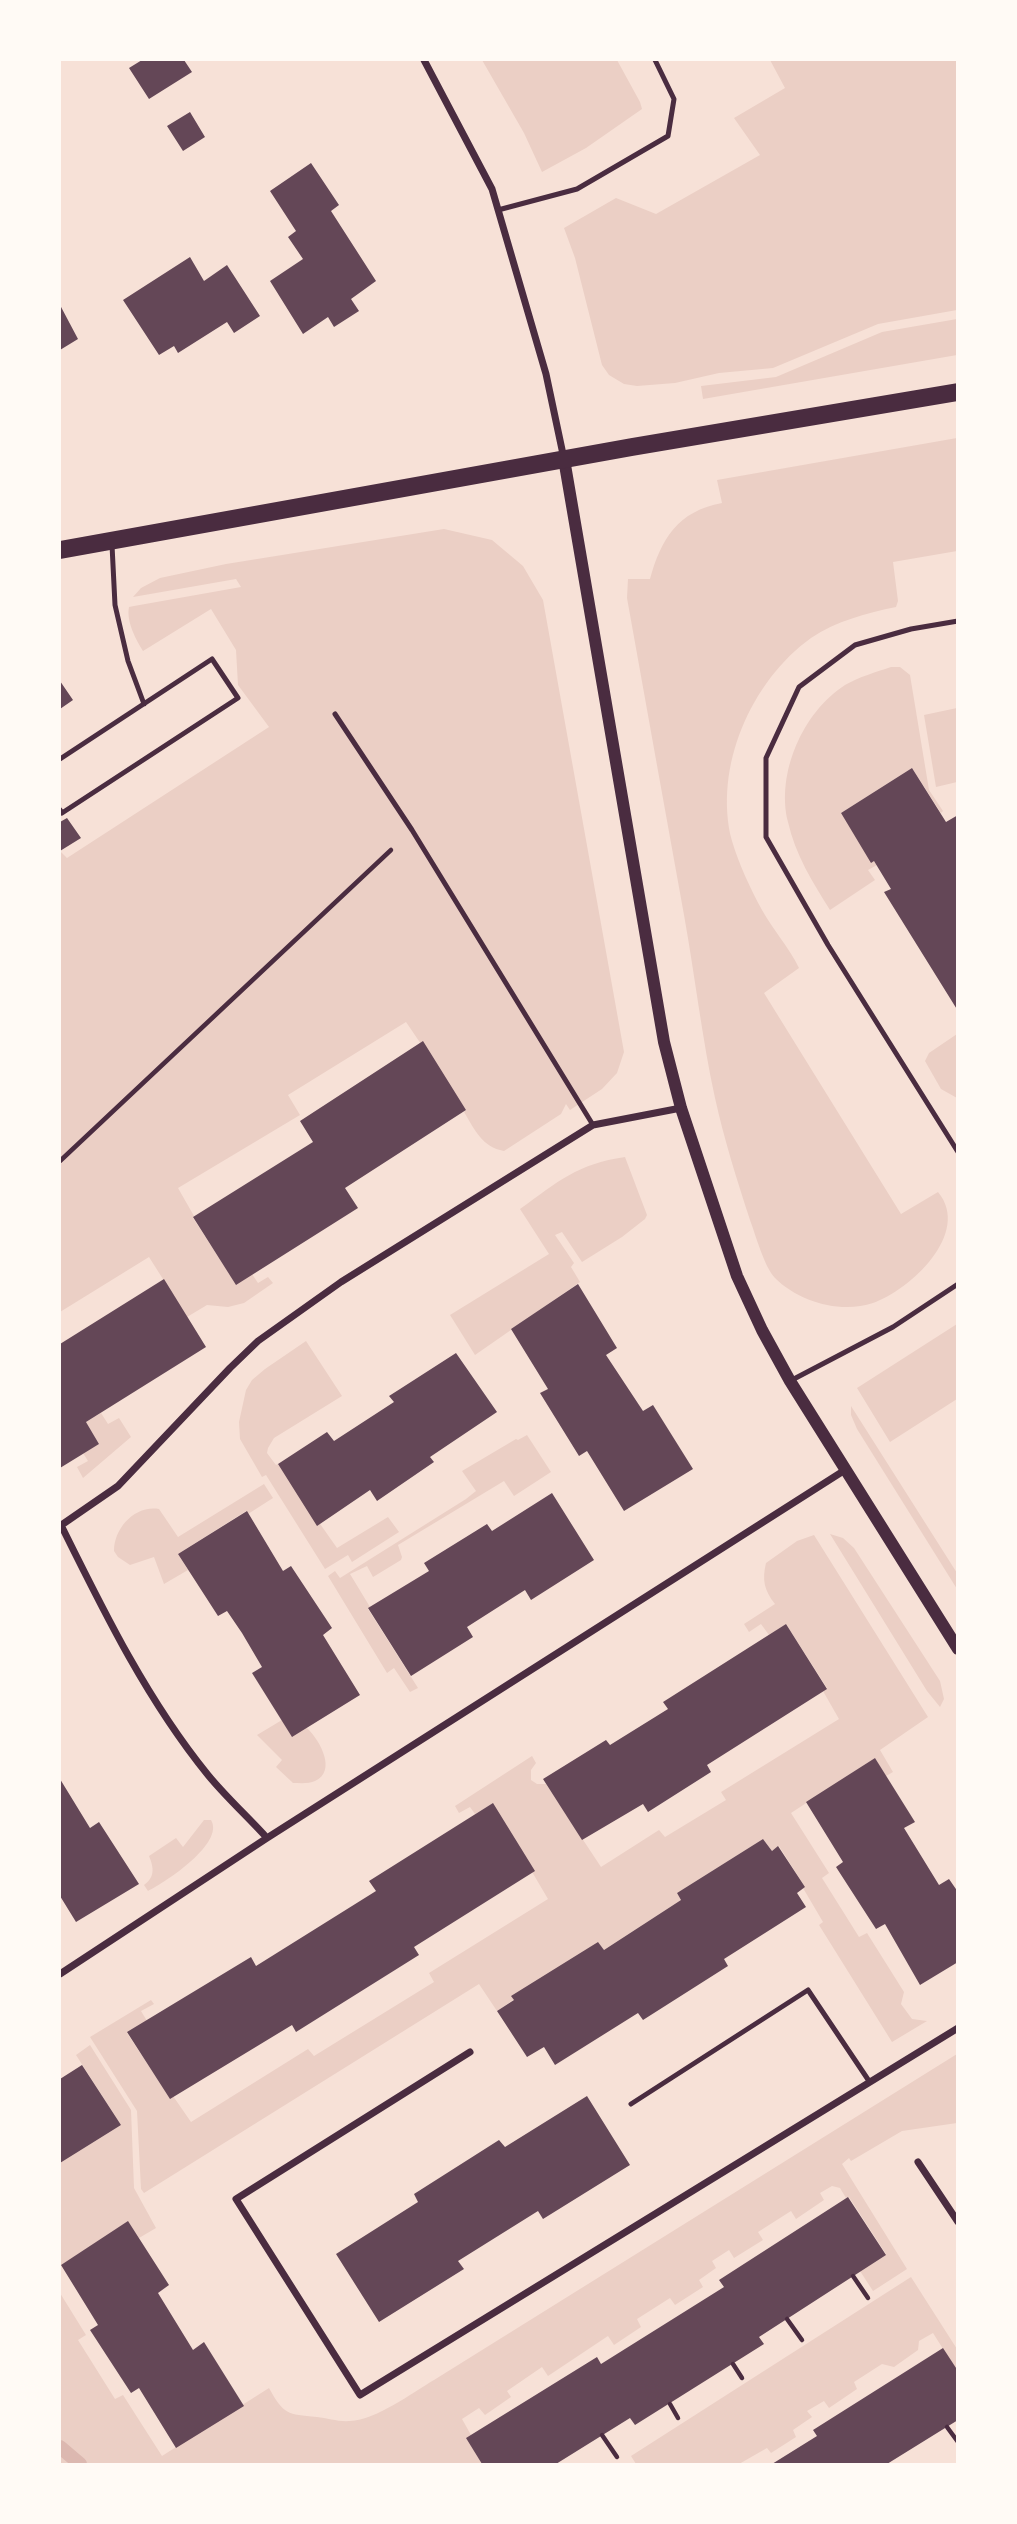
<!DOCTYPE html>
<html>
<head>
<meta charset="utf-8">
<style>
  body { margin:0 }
  #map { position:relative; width:1017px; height:2524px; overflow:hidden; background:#f7e1d7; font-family:Mulish,sans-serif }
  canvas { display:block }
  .frame { position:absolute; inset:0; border:61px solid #fffaf5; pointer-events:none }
</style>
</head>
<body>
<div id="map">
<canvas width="1017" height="2524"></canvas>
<div class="frame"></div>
</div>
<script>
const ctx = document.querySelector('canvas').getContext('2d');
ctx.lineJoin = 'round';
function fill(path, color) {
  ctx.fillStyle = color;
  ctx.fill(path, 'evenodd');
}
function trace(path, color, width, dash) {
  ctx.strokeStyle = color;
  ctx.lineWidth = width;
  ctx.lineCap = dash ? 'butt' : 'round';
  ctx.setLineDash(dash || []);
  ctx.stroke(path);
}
fill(new Path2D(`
  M482,60h135l23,42 2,7 -56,39 -44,24 -18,-39z
  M770,60h187v250l-79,14 -105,44 -54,5 -44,10 -38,3 -13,-2 -15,-9 -7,-10 -27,-107 -11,-30 52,-30 40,16 104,-59 -26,-37 51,-30z
  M957,319v36l-254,44 -2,-13 75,-9 106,-45z
  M957,438v113l-64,11 5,39 -2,6c-29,6 -60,14 -85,31 -60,43 -98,130 -79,203 7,23 18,47 30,69 11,20 27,37 37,58l-35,25 137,221 37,-22c34,41 -28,98 -65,111 -32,11 -74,-1 -98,-25 -11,-12 -19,-42 -25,-58 -13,-40 -26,-81 -35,-122 -13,-60 -20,-122 -31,-183 -19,-105 -38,-211 -57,-317l1,-19h22c11,-40 28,-68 72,-76l-5,-23z
  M444,529l48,11 31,26 20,34 81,452 -7,21 -15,16 -32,21 -4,-6 -5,10 -57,37c-22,-4 -29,-21 -40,-39l2,-2 -60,-88 -118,73 12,20 -122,73 16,28 -1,2 43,66 16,-10 6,9 10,-6 5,6 -29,20 -16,4 -21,-2 -20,12 -38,-60 -89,55v-461l7,7 202,-131 -31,-42 -2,-35 -25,-41 -68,42c-7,-11 -17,-30 -14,-44l5,-1 107,-19 -5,-8 -103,18 8,-9 19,-10 66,-14z
  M891,667h9l10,8 19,115 14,21 -2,2 -29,-45 -71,45 30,49 3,-1 3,4 -9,5 7,10 -45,30c-17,-27 -35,-56 -42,-88 -12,-49 15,-110 57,-137 14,-8 31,-13 46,-18z
  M957,708v74l-21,5 -12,-72z
  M957,1034v64l-16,-9 -16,-28 4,-8z
  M625,1157l22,58 -2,4 -23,18 -40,25 -20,-30 -7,3 19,28 -3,4 9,15 -105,73 -25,-40 99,-61 -29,-45c39,-28 57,-45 105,-52z
  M957,1324v75l-67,43 -33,-54z
  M306,1341l36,55 -68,42 -6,10 -1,5 9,12 2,-1 59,84 51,-31 11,15 -47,30 -4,-7 -23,14 -59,-94 -4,2 -22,-38 -1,-17 7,-32 6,-10 13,-11z
  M851,1406l106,167v16l-100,-160 -6,-14z
  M101,1413l7,11 11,-6 12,19 -48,41 -6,-11 11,-6 -5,-8 16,-9 -13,-22z
  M527,1435l24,37 -37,24 -10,-15 -106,64 4,12 -1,3 -28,17 -6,-11 -17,8 20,33 -2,2 50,79 -8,4 -16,-24 -7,5 -59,-97 7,-5 5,7 126,-79 10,-8 -14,-20 54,-32 2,1z
  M264,1484l9,14 -25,16 -2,-3 -68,43 10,16 -24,14 -10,-27 -24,8 -12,-8 -4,-6c0,-23 21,-46 45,-42l19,28z
  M830,1534l13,4 11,10 86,133 4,18 -4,8 -13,-16z
  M814,1535l114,182 -48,33 13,22 -7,4 -11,-18 -84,55 38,60 -7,5 37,59 8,-4 37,59 -3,12 11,15 15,2 -35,21 -73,-117 4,-3 -20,-34 2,-1 -26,-41 -7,5 -9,-12 -86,54 4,7 -77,50 -6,-8 -101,69 -18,-27 -335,209 -3,-4 -4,-78 -47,-74 61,-37 3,4 -13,7 6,10 -20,12 43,65 3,-2 18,26 117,-73 6,7 120,-74 -5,-9 119,-74 -56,-95 -17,10 -5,-7 -11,6 -4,-7 77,-50 4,7 -5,7v10l6,4h9l55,83 58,-37 6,7 61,-37 -5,-8 118,-73 -16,-28 4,-3 -41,-64 -17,11 -8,-11 -12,8 -5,-8 31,-20c-11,-14 -13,-24 -9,-41l31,-22z
  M282,1720c8,3 20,4 26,9 12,12 29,42 7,52 -6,3 -15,2 -22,2l-17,-16 6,-7 -25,-25z
  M204,1820h7c14,23 -45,62 -63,71l-4,-6c11,-8 10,-17 5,-29l27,-18 7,9z
  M90,2045l41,65 3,78 22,40 -17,10 -11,-16 -68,44v-103l61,-38 -45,-70z
  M957,2054v69l-55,8 -51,30 -2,-3 -7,6 65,105 -34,22 -13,-20 26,-17 -37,-57 -3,1 -6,-10 -8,-2 -12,7 4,7 -28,19 -5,-8 -33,21 5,8 -29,18 -5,-8 -17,11 4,7 -17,12 4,7 -28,18 -5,-7 -33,21 4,8 -27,18 -6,-9 -60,40 -6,-9 -35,24 4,6 -26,18 -6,-7 -17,11 9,16 -4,3 15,26h-422v-171l26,42 -8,5 37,59 8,-4 39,61 107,-68c15,27 18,26 48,29 10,1 22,5 33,4 26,-1 62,-28 84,-41z
  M911,2277l46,72v22l-24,-38 -14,8 -1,9 -24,17 -12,-3 -28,18 3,7 -28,19 -5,-7 -17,10 5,6 -19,13 3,7 -25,16 -4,-5 -28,16h-103l-5,-8z`), '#ebcfc5');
trace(new Path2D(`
  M60,2447l20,17`), '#dcb8b0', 14);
fill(new Path2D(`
  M142,60h42l8,12 -43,27 -20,-31z
  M190,112l15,25 -22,14 -16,-25z
  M311,163l28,42 -8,6 45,70 -25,18 8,12 -25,16 -6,-10 -25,17 -33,-53 33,-22 -15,-22 8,-6 -26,-40z
  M190,257l14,24 23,-16 33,51 -26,17 -7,-11 -49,31 -4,-7 -15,9 -36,-55z
  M60,305l18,34 -18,11z
  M60,681l13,19 -13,9z
  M912,768l34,54 12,-7v196l-74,-119 7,-3 -17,-28 -3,2 -30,-50z
  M67,818l14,20 -21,13v-29z
  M423,1041l43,69 -121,78 13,20 -122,77 -43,-68 120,-75 -13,-21z
  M164,1279l42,68 -120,75 13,22 -39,24v-124z
  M578,1284l39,64 -11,7 37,56 10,-6 40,64 -69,42 -37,-60 -8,5 -39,-63 8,-4 -37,-60z
  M456,1353l41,59 -67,45 4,5 -57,39 -7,-11 -53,36 -39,-62 49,-32 7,9 60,-39 -5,-6 11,-7z
  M552,1493l42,67 -63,40 -6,-10 -58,37 6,10 -62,39 -43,-68 61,-37 -5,-8 63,-39 5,7z
  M247,1511l36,60 8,-5 41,62 -9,7 37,60 -68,42 -40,-64 10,-6 -20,-34 -15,-22 -9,5 -40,-62z
  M786,1624l41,65 -120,76 4,7 -63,40 -5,-8 -61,36 -39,-61 63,-39 4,5 58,-36 -5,-7z
  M875,1758l40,64 -11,6 35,57 10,-6 9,13v70l-38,23 -35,-61 -9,5 -40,-62 7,-5 -37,-60z
  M60,1779l30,49 9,-6 40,62 -63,38 -16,-26z
  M493,1803l42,68 -121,76 5,8 -123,77 -4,-7 -122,74 -43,-67 124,-75 5,9 120,-75 -7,-10z
  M763,1839l9,12 6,-5 27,41 -8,6 9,14 -82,52 4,7 -85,54 -5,-7 -83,52 -11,-18 -17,10 -30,-46 17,-11 -3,-4 87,-54 6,8 77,-50 -4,-7z
  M82,2065l39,60 -61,38v-84z
  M587,2096l43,69 -87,54 -5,-8 -80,50 6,8 -85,53 -43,-68 82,-52 -4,-8 85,-54 6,7z
  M848,2197l38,58 -127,82 5,7 -129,81 -5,-7 -74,46h-74l-16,-26 131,-81 4,7 123,-77 -5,-7z
  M128,2221l41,64 -11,8 35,57 11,-8 40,64 -68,42 -37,-60 -8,5 -41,-63 8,-5 -37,-60z
  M943,2348l15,23v49l-71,44h-115l45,-28 -4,-6z`), '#644757');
trace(new Path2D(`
  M60,1161l331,-311
  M853,2276l15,22
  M787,2319l15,21
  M733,2364l9,14
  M670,2404l8,14
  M947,2427l11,15
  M602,2435l15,22`), '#4a2c40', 4.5);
trace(new Path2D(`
  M498,210l79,-21 91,-53 6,-37 -19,-39
  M112,545l3,60 13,56 16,43
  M958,621l-47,8 -56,16 -56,42 -33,71v79l62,108 130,207
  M335,714l77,116 181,295
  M60,759l152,-100 26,39 -176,115 -2,-3
  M790,1381l103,-54 65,-43
  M631,2104l177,-114 61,91`), '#4a2c40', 5);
trace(new Path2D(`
  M424,60l68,129 54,185 18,85
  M61,1525c43,87 86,175 147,250 18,22 40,42 59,63
  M60,1526l58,-40 112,-118 28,-27 83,-59 252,-157 88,-17
  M60,1974l207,-136 578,-368
  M470,2052l-234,147 124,196 598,-367
  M918,2162l40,60`), '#4a2c40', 7);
trace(new Path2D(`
  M564,459l100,583 17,66 56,168 25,54 28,51 168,268`), '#4a2c40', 12);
trace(new Path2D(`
  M60,550l572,-103 326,-55`), '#4a2c40', 18);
</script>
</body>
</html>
